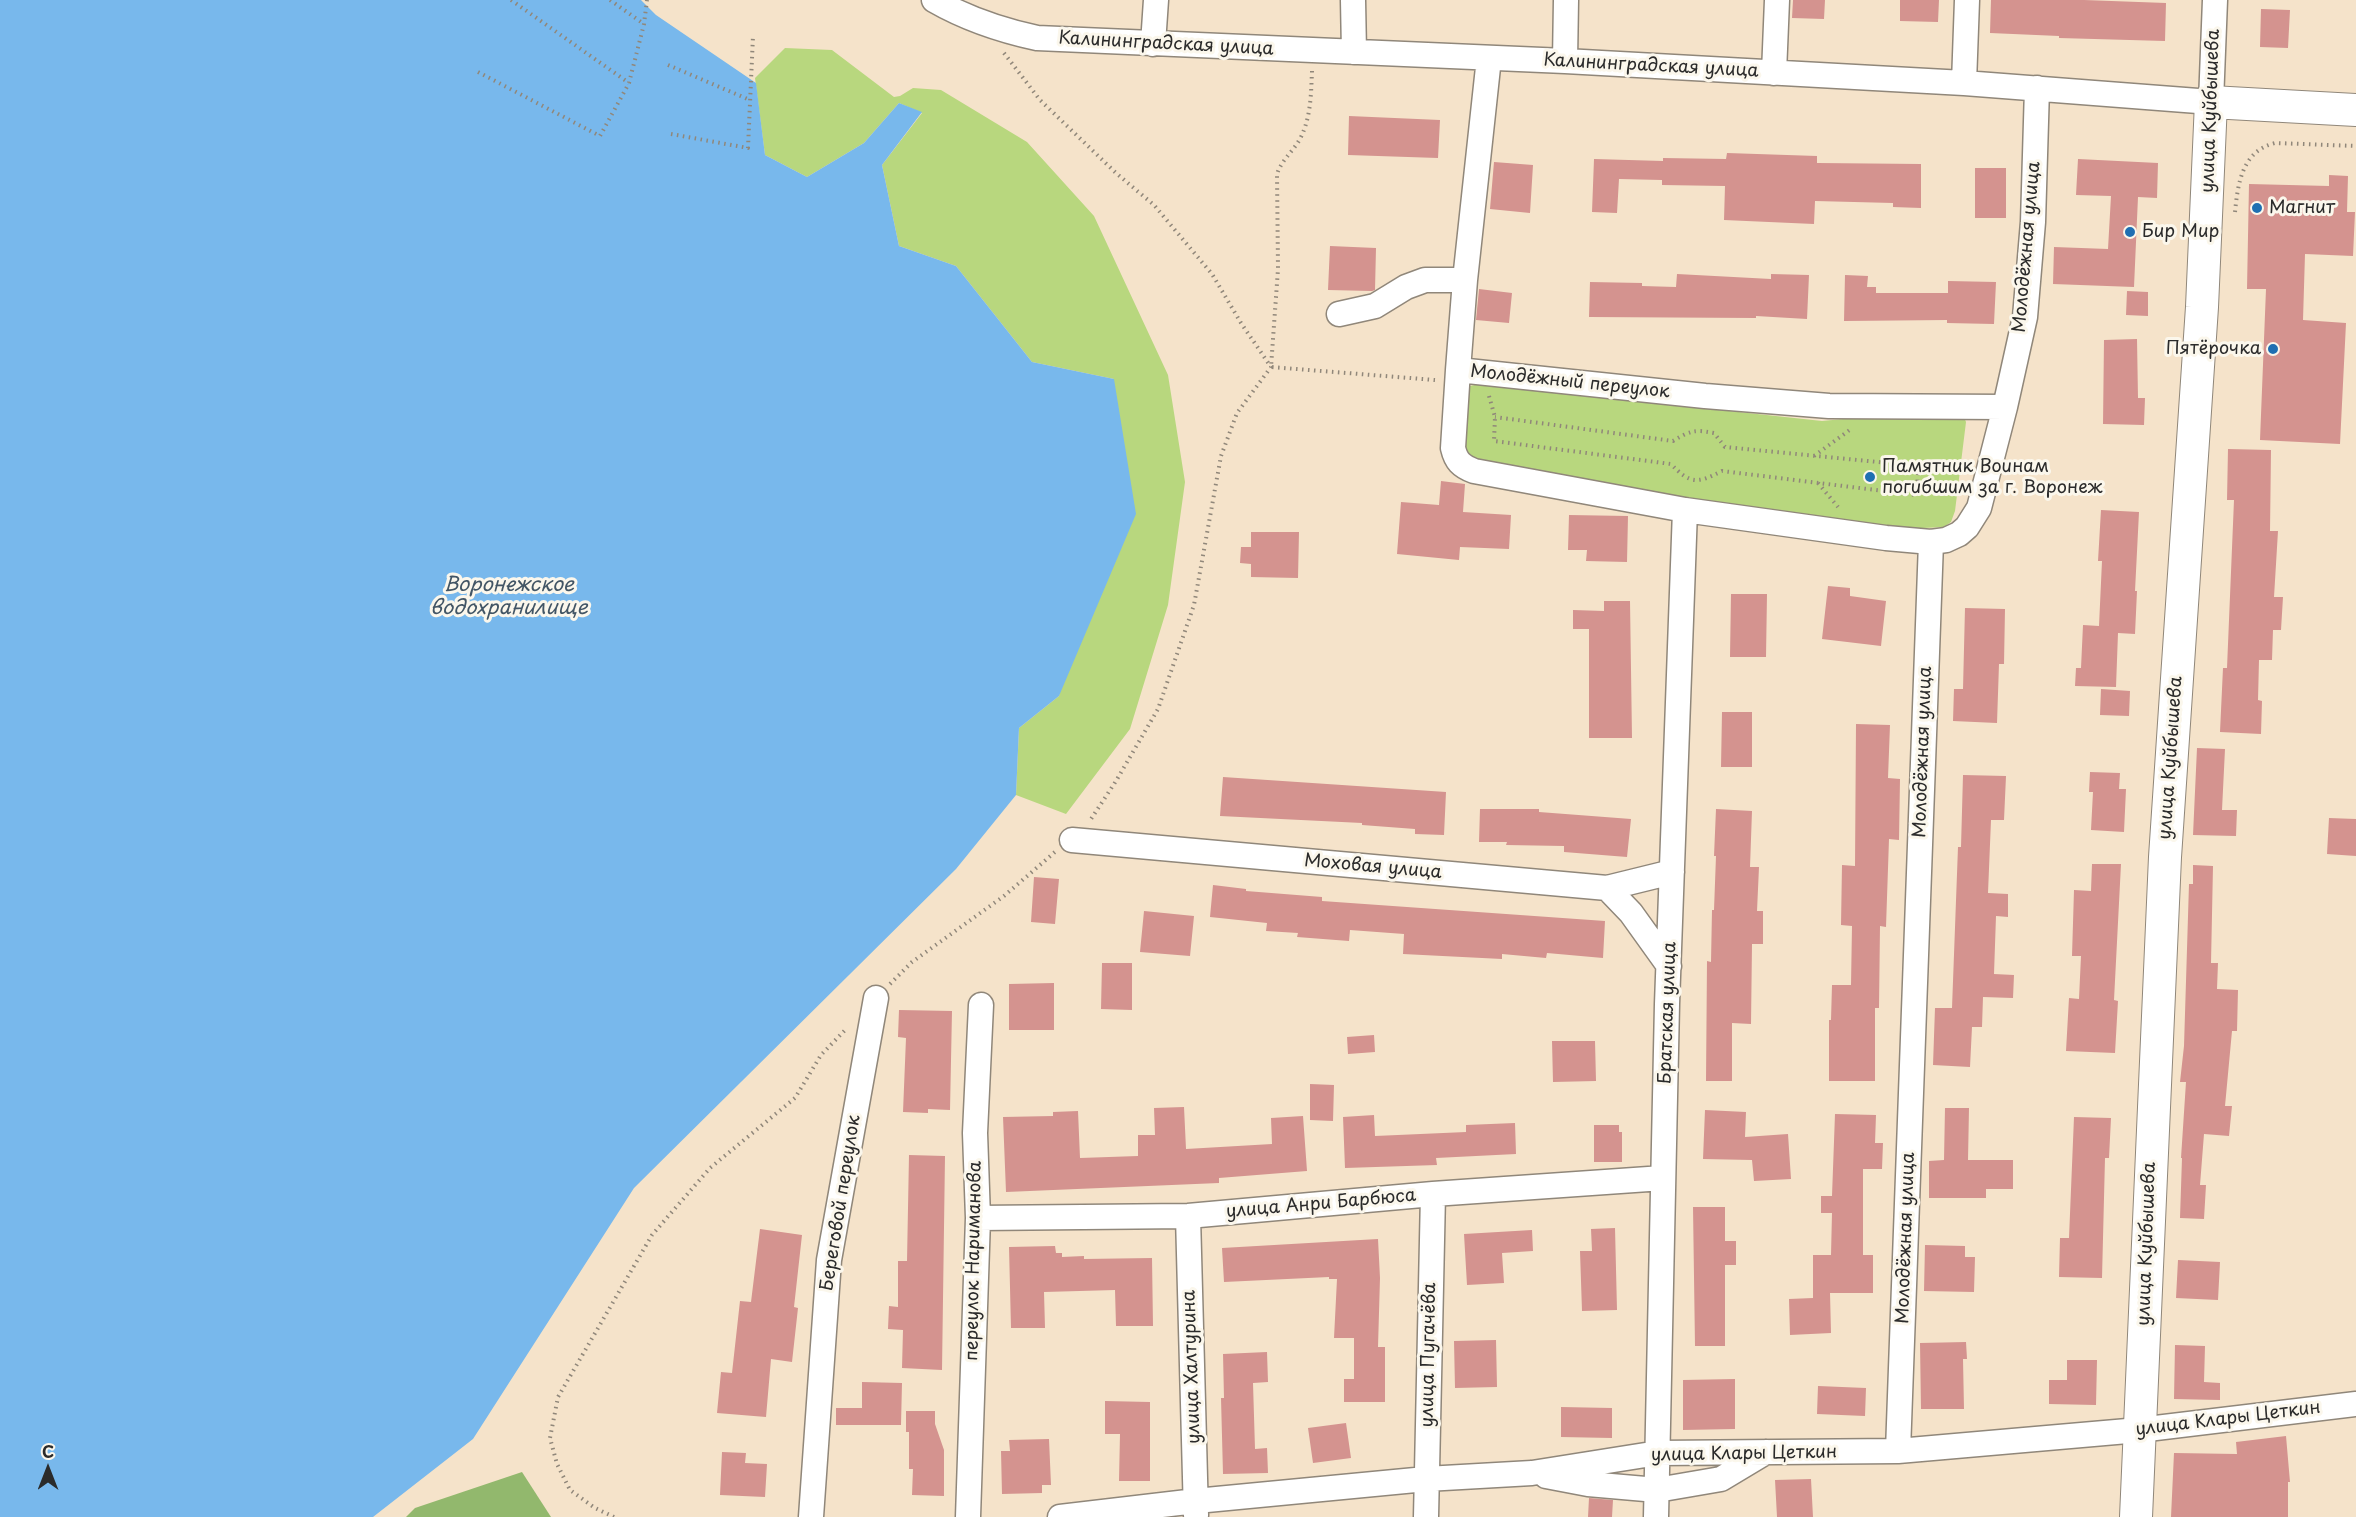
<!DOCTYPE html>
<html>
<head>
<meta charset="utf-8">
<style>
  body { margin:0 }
  #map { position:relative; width:2356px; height:1517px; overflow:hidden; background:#f5e3ca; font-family:"Playpen Sans",sans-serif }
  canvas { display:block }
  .north { position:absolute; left:18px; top:1439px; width:60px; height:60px; -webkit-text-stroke:4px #fbf7ec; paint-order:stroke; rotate:0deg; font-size:16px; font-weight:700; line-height:24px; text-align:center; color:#2b2b2b }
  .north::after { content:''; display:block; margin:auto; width:21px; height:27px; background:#2b2b2b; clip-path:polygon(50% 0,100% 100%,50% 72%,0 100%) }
</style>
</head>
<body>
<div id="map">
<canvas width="2356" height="1517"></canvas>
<div class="north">С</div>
</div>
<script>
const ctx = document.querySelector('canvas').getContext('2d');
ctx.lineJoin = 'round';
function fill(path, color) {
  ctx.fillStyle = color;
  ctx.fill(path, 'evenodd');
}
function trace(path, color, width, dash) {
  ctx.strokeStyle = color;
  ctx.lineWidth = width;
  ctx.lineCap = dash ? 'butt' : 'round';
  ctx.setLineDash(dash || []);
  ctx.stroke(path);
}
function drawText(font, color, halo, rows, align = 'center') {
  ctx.font = font + ' "Playpen Sans",sans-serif';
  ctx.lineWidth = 6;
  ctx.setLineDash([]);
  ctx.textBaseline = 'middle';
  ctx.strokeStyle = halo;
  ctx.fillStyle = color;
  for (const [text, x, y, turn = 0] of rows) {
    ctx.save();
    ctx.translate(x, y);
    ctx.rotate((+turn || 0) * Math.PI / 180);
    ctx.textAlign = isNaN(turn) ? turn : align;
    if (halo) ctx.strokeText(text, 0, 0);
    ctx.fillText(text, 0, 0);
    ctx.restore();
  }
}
fill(new Path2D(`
  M785,48l47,2 62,47 6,-1 13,-8 28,2 86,52 67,74 74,159 17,107 -17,123 -38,124 -64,85 -50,-19 3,-67 40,-32 55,-317 -82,-17 -76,-96 -57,-20 -17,-81 40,-52 -23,-10 -35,40 -57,34 -42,-22 -10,-77z
  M1479,384l343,37 52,-5 90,1 2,5 -11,89 -4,11 -7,5 -62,3 -357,-55 -59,-19 -1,-64 5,-6z`), '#b8d77e');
fill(new Path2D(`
  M522,1472l29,45h-145l9,-9z`), '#92b86d');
fill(new Path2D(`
  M0,0h641l15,15 100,68 9,72 42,22 57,-34 35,-40 23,9 -40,53 17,81 57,20 76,96 82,17 22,135 -77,182 -40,32 -3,67 -60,74 -322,319 -161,251 -100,78h-373z`), '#78b8ec');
fill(new Path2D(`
  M1793,0h32l-1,19 -32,-1z
  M1900,0h39l-1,22 -38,-1z
  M1991,0h93l82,3 -1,38 -106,-3v-2l-69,-3z
  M2261,9l29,1 -2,38 -28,-1z
  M1349,116l91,4 -2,38 -90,-3z
  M1727,153l90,3v7l104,1v44l-28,-1v-4l-78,-2 -1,23 -90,-4 1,-34 -63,-1v-5l-43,-1 -2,34 -25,-1 2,-53 69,2v-3l63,1z
  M2078,159l80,4 -1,35 -19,-1 -4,90 -81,-3 1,-37 54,2 3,-53 -35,-1z
  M1494,162l39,3 -3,48 -40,-4z
  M1975,168h31v50h-31z
  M2329,175l19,1 -1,36h8l-2,44 -48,-2 -2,66 43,3 -6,121 -80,-4 6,-151h-19l2,-105 80,2z
  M1330,246l46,2 -1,42 -3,1 -44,-1z
  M1677,274l94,5v-5l38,1 -2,44 -51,-3v2l-167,-1 1,-35 52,1v3l34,1z
  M1845,275l23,1 -1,11h9v6h72v-12l48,1 -2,42 -47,-1v-3l-103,1z
  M1479,289l33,4 -3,30 -33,-3z
  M2127,291l21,1v24l-22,-1z
  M2137,339l1,59h7l-1,27 -41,-1 1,-84z
  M2228,449l43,1 -1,81h8l-4,66h9l-2,33h-8l-1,30h-13l-1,40 4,1 -1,33 -41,-2 3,-64h4l7,-168h-7z
  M1441,481l24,3 -2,28 48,3 -2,34 -49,-2 -1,13 -62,-6 4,-52 38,3z
  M2101,510l38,2 -4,79h2l-2,43 -17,-1 -2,54 -41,-1 1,-18h5l2,-43 16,1 3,-65h-4z
  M1569,515l59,1 -1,46 -41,-1 1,-11h-19z
  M1251,532h48l-1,46 -47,-1v-13l-11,-1 1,-16h10z
  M1828,586l22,2v8l36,5 -5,45 -59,-7z
  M1731,594h36l-1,63h-36z
  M1604,601h26l2,137h-43v-109h-16v-19l31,1z
  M1965,608l40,1 -1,55h-5l-2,59 -44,-2 1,-32h9z
  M2101,689l29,2 -1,25 -29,-1z
  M1722,712h30v55h-31z
  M1856,724l34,1 -2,53 12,1 -1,61 -10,-1 -3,88 -6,-1 -1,82h-4v73h-46v-61h2l1,-35h19l1,-59 -11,-1 1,-60 13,1z
  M2197,748l28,1 -3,61h15l-1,26 -43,-1z
  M2090,772l30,1 -1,16h7l-2,43 -33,-2 2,-38h-4z
  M1963,775l43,1 -2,44h-13l-3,73 20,1v23l-12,-1 -2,58 20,1 -1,23 -30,-1 -1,30h-10l-2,40 -37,-2 2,-57h17l6,-161h3z
  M1223,777l223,15 -2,43 -29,-1v-5l-53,-4v-2l-142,-7z
  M1480,809h59v3l92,7 -4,38 -63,-5v-6l-58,-1 1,-3h-28z
  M1716,809l36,2 -2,56h9l-2,44h6v33h-11l-1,80 -19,-1v58h-26l1,-120 4,1 1,-52h2l2,-54h-2z
  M2329,818l27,1v37l-29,-2z
  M2092,864h29l-7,136 4,1 -3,52 -49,-2 3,-53 10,1 2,-43h-9l2,-66 17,1z
  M2193,865l20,1 -2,97h7l-1,26 21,1 -1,41h-5l-7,75h7l-3,30 -25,-2 -4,51h6l-2,34 -24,-1 2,-60h-1l5,-76h-6l4,-36 5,-162h4z
  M1034,877l25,2 -4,45 -24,-2z
  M1213,885l33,4v2l76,6v4l283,20 -2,37 -56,-5 -1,5 -44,-4v5l-99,-5 1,-20 -54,-4 -1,11 -52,-4 1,-4 -32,-2 1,-8 -57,-6z
  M1144,911l50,5 -4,40 -50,-4z
  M1102,963h30v47l-31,-1z
  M1054,983v47h-45v-46z
  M899,1010l53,1 -2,99 -22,-1v4l-25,-1 3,-74 -8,-1z
  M1374,1035l1,17 -27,2 -1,-17z
  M1552,1041h43l1,40 -43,1z
  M1310,1084l24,1 -1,36 -23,-1z
  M1184,1107l2,42 86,-5 -1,-26 32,-2 4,55 -88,7v5l-213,9 -3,-75 50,-1v-4l25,-1 2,47 58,-2v-21h17l-1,-27z
  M1945,1108h24l-1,52h45v29h-27v9h-57v-37l15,-1z
  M1705,1110l41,2 -1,25 43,-3 3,45 -37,2 -2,-21 -49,-1z
  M1835,1114l41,1 -1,28h8l-1,26h-19v86h10v38h-43l1,40 -41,2 -1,-36 24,-1v-43h18l1,-42h-11v-17h11z
  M1374,1115l1,21 91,-4v-7l49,-2 1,31 -80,4 1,7 -92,3 -2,-51z
  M2074,1117l37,1 -2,40h-4l-3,120 -43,-1 1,-39h9z
  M1594,1125h25v7h3v30h-28z
  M909,1155l36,1 -3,214 -40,-2 1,-38 -15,-1 1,-23 9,1v-46h9z
  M1693,1207h32v34h11v24h-11v81h-30z
  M1615,1228l2,82 -35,1 -2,-60h12l-1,-22z
  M760,1229l42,6 -8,72 4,1 -6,54 -21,-3 -5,58 -49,-4 4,-41 11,1 8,-72 11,1z
  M1532,1230l1,21 -31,2 2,30 -37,2 -3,-51z
  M1378,1239l2,39 -2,69h7v55h-41v-23h10v-41h-20l3,-59h-8v-2l-105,5 -2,-34z
  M1925,1245l40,1v11h10l-1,35 -50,-1z
  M1055,1246l1,7h6v4l22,-1v3l68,-1 1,68h-37l-1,-36 -71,2 1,36h-34l-2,-81z
  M2178,1260l42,2 -2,38 -42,-2z
  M1496,1340l1,47 -42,1 -1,-47z
  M1966,1342l1,17h-4l1,50h-43l-1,-66z
  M2175,1345l30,1 -1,36 16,1v17l-46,-1z
  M1267,1352l1,30 -15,1 2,66 12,-1 1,25 -45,1 -2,-76h3l-1,-44z
  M2067,1360h30l-1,45 -47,-1v-24h18z
  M1735,1379v50l-52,1v-50z
  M862,1382l40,1 -1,42h-65v-17h26z
  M1818,1386l48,2 -1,28 -48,-2z
  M1105,1401l45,1v79h-31l1,-47h-15z
  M1561,1407l51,1v30l-51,-1z
  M906,1411h29v13l9,26v46l-32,-1 1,-26h-4v-37h-3z
  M1346,1423l5,35 -38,5 -5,-35z
  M2286,1436l4,46h-2v35h-117l3,-64 63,1 -1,-12z
  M1049,1439l2,46h-9v8l-40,1 -1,-43h9l-1,-11z
  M722,1452l24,1 -1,10 22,1 -2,33 -45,-2z
  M1811,1479l2,38h-36l-2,-37z
  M1589,1498l24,2 -1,17h-24z`), '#d4938f');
const minor = new Path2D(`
  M934,0c33,19 66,30 103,38l528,23 399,22 247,19 4,-102
  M1353,0l1,52
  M1153,44l3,-44
  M1565,61l1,-61
  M1774,73l3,-73
  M1964,83l3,-83
  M1339,314l36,-8 31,-19 19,-7h40
  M1458,370l7,-90 24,-222
  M2005,407l-176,-1 -124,-10 -247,-26 -5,78c3,13 8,18 21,23l211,39 201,28 45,4 15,-2 13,-6 8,-7 12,-19 26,-101 20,-90 8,-95 4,-134
  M1072,840l535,48 65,-16
  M1607,888l24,25 38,53
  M1188,1216l8,299
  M978,1218l210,-2 245,-22 230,-16
  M1898,1451l33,-909
  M1546,1476l42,8 69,6 64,-11 45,-27
  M811,1517l18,-257 47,-262
  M968,1517l10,-299 -3,-85 6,-128
  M1060,1517l136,-16 230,-22 106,-6 126,-20 240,-2 241,-21 217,-26
  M1426,1517l7,-323
  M1656,1517l11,-513 18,-494`);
const major = new Path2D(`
  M2136,1517l29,-660 37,-550 9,-205 145,8`);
trace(minor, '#90877a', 27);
trace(major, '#90877a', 34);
trace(new Path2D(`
  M511,0l118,83
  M610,0l34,24
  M1004,53l36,47 76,73 38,32 58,69 29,49 30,44 -34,46 -16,43 -27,149 -36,104 -42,72 -25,38
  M668,65l82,35
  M1312,71c-1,23 -1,45 -11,66 -7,14 -19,22 -24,37l1,95 -7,98 164,13
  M478,72l122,64 29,-53 15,-59 3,-24
  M671,134l77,14 5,-112
  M2235,212c3,-29 7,-61 40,-69l81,3
  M1489,396l6,21 -1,24 177,23c19,20 26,20 51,7l194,24 3,-29 -194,-19 -11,-14c-20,-4 -24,-2 -41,8l-178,-24
  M1814,456l37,-27
  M1818,483l20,24
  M890,984l22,-22 92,-66 51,-44
  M614,1517l-19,-9 -25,-18 -13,-26 -7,-26 8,-41 94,-162 58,-67 85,-70 26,-43 26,-27`), '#90877a', 4, [1.5, 4.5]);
trace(minor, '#fff', 24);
trace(major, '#fff', 32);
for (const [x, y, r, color] of [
  [2257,208,6,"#1f6fb2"],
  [2130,232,6,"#1f6fb2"],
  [2273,349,6,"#1f6fb2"],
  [1870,477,6,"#1f6fb2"]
]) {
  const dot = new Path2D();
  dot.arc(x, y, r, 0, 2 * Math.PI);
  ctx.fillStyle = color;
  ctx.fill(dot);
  trace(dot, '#fbf7ec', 2);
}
drawText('18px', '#2b2b2b', '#fbf7ec', [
  ["Калининградская улица",1166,44,3],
  ["Калининградская улица",1651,66,3],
  ["улица Куйбышева",2211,111,-88],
  ["Молодёжная улица",2027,247,-85],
  ["Молодёжный переулок",1570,382,6],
  ["Молодёжная улица",1923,752,-88],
  ["улица Куйбышева",2171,758,-86],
  ["Моховая улица",1373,867,5],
  ["Братская улица",1668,1013,-88],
  ["Береговой переулок",841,1203,-81],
  ["улица Анри Барбюса",1321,1204,-5],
  ["Молодёжная улица",1906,1238,-88],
  ["улица Куйбышева",2147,1244,-88],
  ["переулок Нариманова",974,1261,-89],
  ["улица Пугачёва",1429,1355,-89],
  ["улица Халтурина",1192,1367,-92],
  ["улица Клары Цеткин",2228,1419,-7],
  ["улица Клары Цеткин",1744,1454,-1]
]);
drawText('18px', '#2b2b2b', '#fbf7ec', [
  ["Магнит",2269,208],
  ["Бир Мир",2142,232],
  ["Пятёрочка",2261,349,"right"],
  ["Памятник Воинам",1882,467],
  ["погибшим за г. Воронеж",1882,488]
], 'left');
drawText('italic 20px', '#425565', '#fbf7ec', [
  ["Воронежское",509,585],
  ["водохранилище",509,608]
]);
</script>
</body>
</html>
